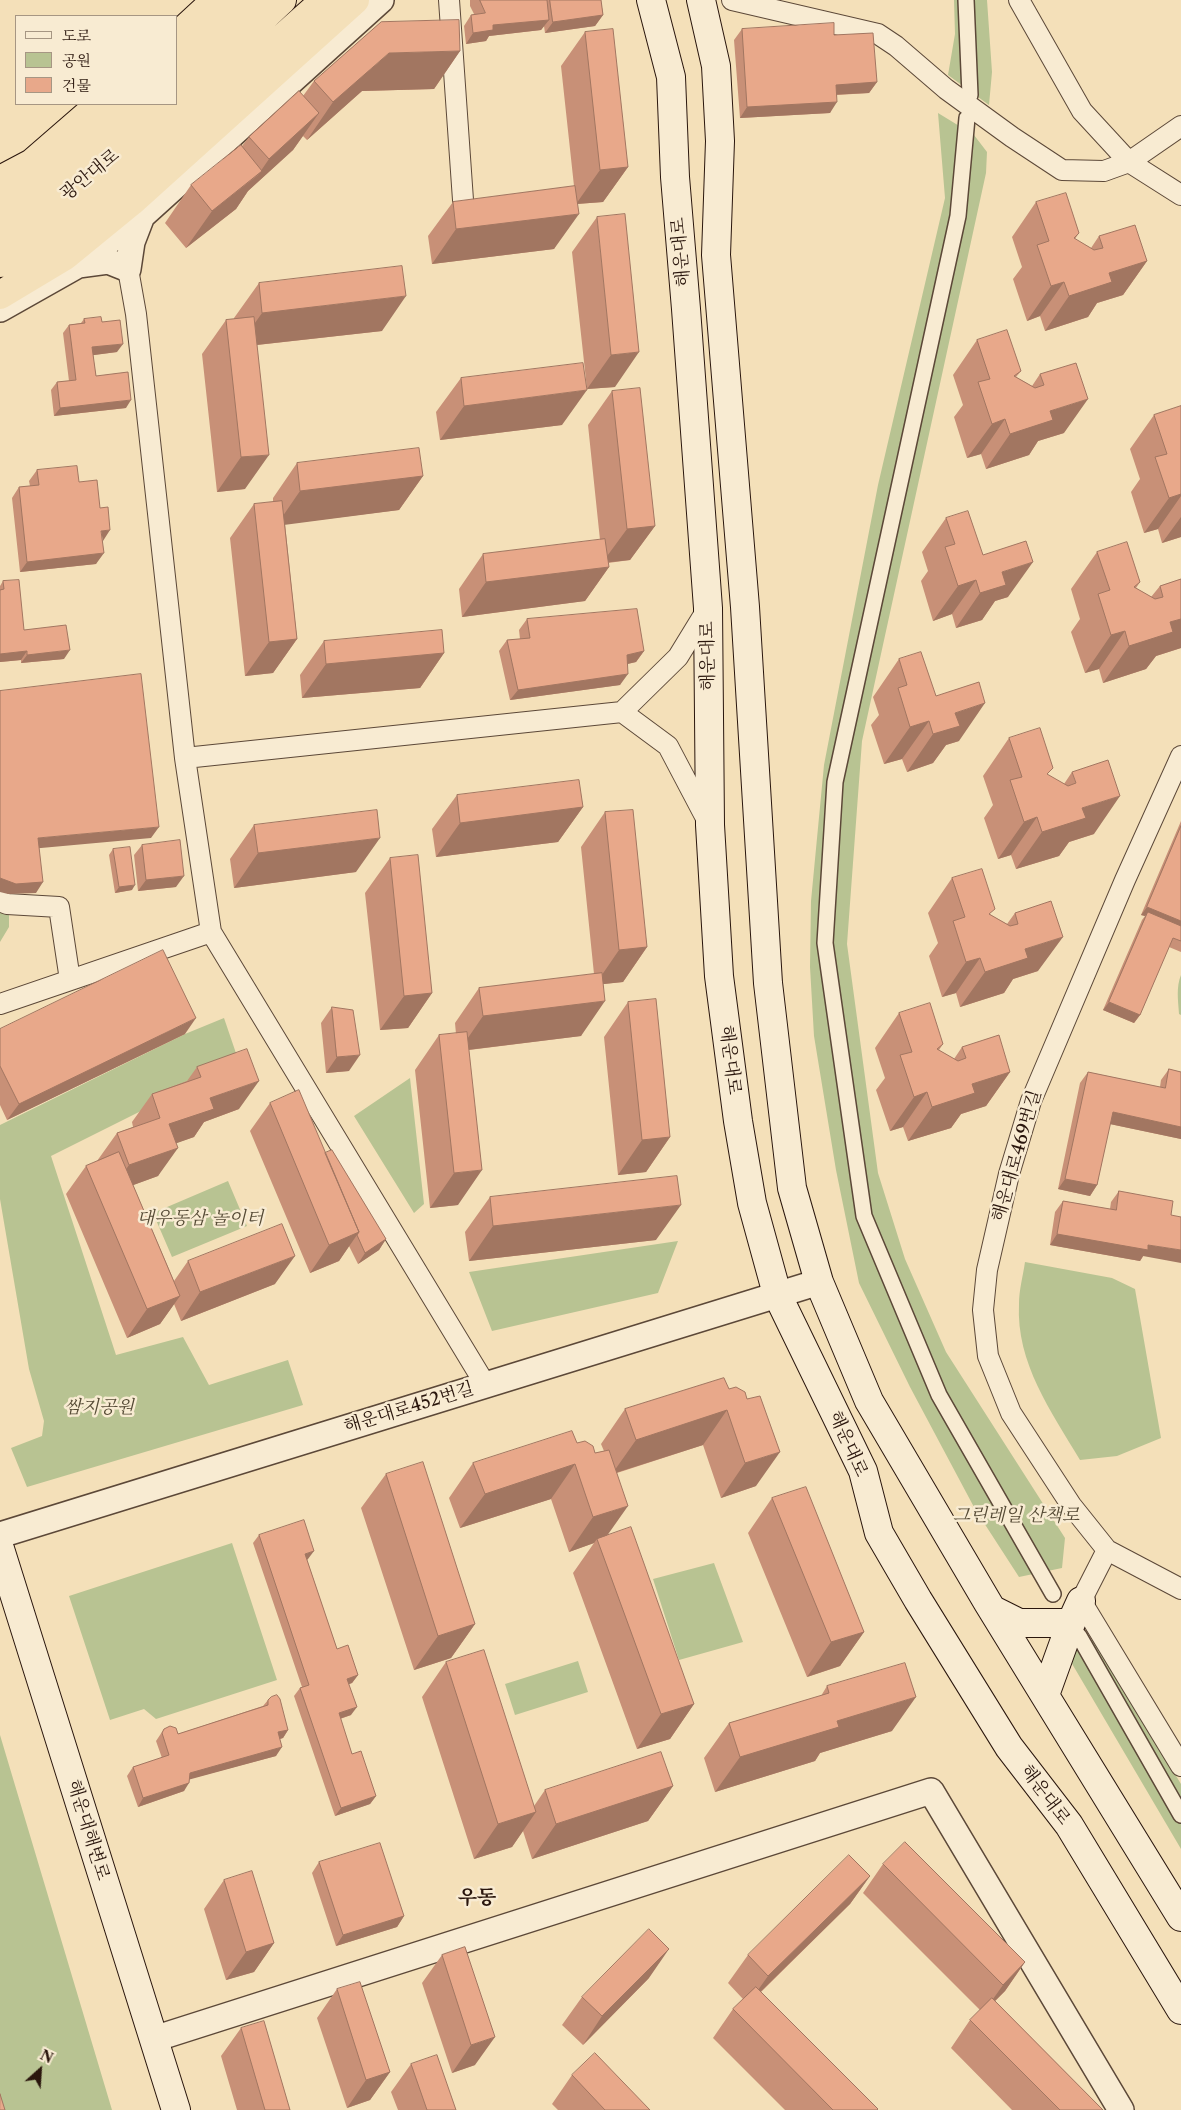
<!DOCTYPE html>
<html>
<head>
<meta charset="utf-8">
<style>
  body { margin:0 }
  #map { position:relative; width:1181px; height:2110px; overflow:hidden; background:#f4e0b9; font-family:"Libre Caslon Text","Noto Serif KR",serif }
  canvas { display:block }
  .legend { position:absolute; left:15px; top:15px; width:162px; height:90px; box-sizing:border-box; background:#f8ebd2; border:1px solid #a69683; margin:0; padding:6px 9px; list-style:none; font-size:15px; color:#2a160d }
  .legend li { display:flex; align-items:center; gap:10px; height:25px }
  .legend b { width:25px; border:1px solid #a69683 }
  .north { position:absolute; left:15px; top:2045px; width:50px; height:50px; -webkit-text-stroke:4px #f8ebd2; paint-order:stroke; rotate:26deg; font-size:14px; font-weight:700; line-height:20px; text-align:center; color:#2a160d }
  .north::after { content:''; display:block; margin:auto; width:18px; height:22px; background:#2a160d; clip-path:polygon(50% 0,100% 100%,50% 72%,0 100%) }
</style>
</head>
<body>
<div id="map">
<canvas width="1181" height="2110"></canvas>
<ul class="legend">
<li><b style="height:6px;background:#f8ebd2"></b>도로</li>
<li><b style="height:14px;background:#b8c392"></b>공원</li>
<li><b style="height:14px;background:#e8a88a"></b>건물</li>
</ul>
<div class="north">N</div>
</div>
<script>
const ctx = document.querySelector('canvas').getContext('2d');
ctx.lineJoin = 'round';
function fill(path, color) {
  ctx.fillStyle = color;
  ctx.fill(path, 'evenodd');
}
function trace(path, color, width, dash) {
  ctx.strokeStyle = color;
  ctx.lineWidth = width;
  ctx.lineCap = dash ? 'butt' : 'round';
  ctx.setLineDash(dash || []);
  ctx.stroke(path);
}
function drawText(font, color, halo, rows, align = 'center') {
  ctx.font = font + ' "Libre Caslon Text","Noto Serif KR",serif';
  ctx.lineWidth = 5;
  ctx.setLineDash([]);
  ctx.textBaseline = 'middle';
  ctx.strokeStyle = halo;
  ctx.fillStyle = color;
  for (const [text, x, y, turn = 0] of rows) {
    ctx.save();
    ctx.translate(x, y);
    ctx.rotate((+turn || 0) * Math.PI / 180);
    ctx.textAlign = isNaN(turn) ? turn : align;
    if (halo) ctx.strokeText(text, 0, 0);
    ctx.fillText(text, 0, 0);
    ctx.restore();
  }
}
fill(new Path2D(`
  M954,0h33l5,72 -3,33 -41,-30 7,-41z
  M938,113l36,22 13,17 -1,21 -124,568 -15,203 31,229 27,86 41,93 119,186 -3,30 -43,9 -44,-68 -65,-122 -51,-104 -23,-113 -22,-134 -4,-69 1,-66 13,-136 54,-280 67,-287z
  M0,908l9,2v17l-9,15z
  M1181,975v40l-2,-1c-1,-14 -3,-27 2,-39z
  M224,1018l15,44 -188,94 65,199 67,-18 26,48 79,-25 15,45 -276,82 -16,-39 31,-12 2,-15 -15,-52 -29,-170v-74l185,-91z
  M410,1078l14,126 -10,9 -60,-97z
  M228,1181l19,45 -75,31 -19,-44z
  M678,1241l-20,52 -166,38 -23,-59z
  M1025,1262l87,16 23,11 26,149 -44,18 -37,4c-29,-49 -64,-97 -61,-156 0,-14 4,-28 6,-42z
  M232,1543l45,137 -121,39 -12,-10 -34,11 -41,-124z
  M714,1563l29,79 -64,18 -26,-81z
  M1093,1640l88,144v65l-110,-187 8,-19z
  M578,1661l10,31 -73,23 -10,-31z
  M0,1735l112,375h-112z`), '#b8c392');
const pedestrian = new Path2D(`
  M966,0l4,95
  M967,118l-9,98 -123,566 -10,161 39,273 75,179 114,199
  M1079,1636l102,179`);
const minor = new Path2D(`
  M449,0l14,200
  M732,0l146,34 18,12 50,43 66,48 50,33 42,1 25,-9 52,-36
  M1019,0l63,111 47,51 52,33
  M128,269l8,45 49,444 26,174 274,452
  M622,712l46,34 40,76
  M1181,756l-56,124 -94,221 -22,73 -22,96 -4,40 5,46 23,57 60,92 36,45 74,39
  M185,758l437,-46 56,-55 30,-49
  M0,901l7,3 52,3 11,73
  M0,1004l211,-72
  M1107,1550l-26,51 100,165`);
const tertiary = new Path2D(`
  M78,265l64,-49
  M0,309l78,-44 30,-4 20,8 4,-27 10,-26 239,-216
  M0,1535l819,-253
  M154,2039l777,-248 190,319`);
const secondary = new Path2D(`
  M651,0l20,77 4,100 11,132 22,299 2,217 9,151 19,145 14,82 25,91 86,177 16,62 39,67 91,147 60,78 112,185
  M701,0l15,66 4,75 -4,114 29,352 23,376 24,205 27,94 50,119 119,202 193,314
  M0,1549l176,561
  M993,1610l26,13h52
  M1045,1695l26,-72 10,-22`);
const trunk = new Path2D(`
  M176,37l40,-37
  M176,69l72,-69
  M176,99l106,-99
  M0,180l32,-17 68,-59
  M0,209l42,-24 95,-81
  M0,235c66,-30 120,-82 172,-131
  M0,263l46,-21 78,-63 201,-179
  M0,295l65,-39 66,-54 224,-202`);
trace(pedestrian, '#5c4838', 18);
trace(minor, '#5c4838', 22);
trace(tertiary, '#5c4838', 28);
trace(secondary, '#2a160d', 30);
trace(trunk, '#2a160d', 30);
trace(pedestrian, '#f8ebd2', 15);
trace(minor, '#f8ebd2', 20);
trace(tertiary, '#f8ebd2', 25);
trace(secondary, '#f8ebd2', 28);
trace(trunk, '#f4e0b9', 28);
fill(new Path2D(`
  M470,0h131l2,15 -8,11 -50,7 -1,-7 -3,4 -52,6 -3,5 -20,3 -2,-18 7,-11 3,-1 -4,-8z
  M742,29l92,6 43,47 -8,11 -32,2 -7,18 -90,5 -6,-78z
  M585,32l43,135 -25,35 -26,2 -23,45 -122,15 -4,-28 25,-34 121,-16 -13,-120z
  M460,51l-26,38 -72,2 -55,49 -4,-4 -10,14 -45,41 -12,18 -50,39 -21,-25 26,-38 51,-39 7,-9 54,-41 11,-15z
  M1036,202l43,31 -4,6 16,9 8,-12 48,25 -24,34 -26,8 -9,14 -43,14 -5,-15 -13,5 -14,-42 9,-12 -10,-30z
  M597,217l18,170 -28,2 -15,-137z
  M259,283l123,48 -125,14 -12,144 -28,3 -15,-138 24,-34 8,-1v-1z
  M84,319l18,3 15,30 -24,3 3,21 30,32 -72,8 -3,-26 6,-8 12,-1 -6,-48 6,-8 12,-2z
  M977,340l44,31 -5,6 16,9 8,-12 24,59 -26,8 -9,14 -43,14 -5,-15 -14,4 -13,-41 9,-12 -10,-30z
  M461,378l101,47 -122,15 -4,-28z
  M612,391l43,135 -25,34 -22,3 1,4 -24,34 -123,16 -3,-28 24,-35 117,-14 -12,-115z
  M1181,406v131l-19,6 -4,-14 -14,4 -13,-41 9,-13 -10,-30 24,-34z
  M297,463l126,13 -24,34 -114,14 12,115 -24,34 -28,3 -15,-138 24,-34 19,-2v-4z
  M37,470l42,12 24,59 -7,23 -76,8 -8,-74 7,-11 11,-1 -1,-5z
  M946,518l37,37 25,42 -13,4 -13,19 -26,8 -4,-14 -19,7 -12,-40 7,-10 -6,-19z
  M1097,552l43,30 -4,6 15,9 9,-11 21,-7v69l-25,8 -10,13 -43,14 -4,-14 -14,4 -14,-41 9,-13 -9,-30z
  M3,581l21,49 40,29 -43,4v-3l-21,2v-76z
  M527,619l117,32 -8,11 -9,2 -7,21 -110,15 -11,-49 8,-11 13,-1 -1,-9z
  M324,641l120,12 -24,35 -118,10 -2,-23z
  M899,659l37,37 23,45 -13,4 -13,18 -26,9 -5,-13 -18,5 -13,-39 8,-10 -6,-18z
  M1009,738l39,37 16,9 8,-12 22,62 -25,8 -10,14 -43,13 -5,-14 -13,4 -14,-41 9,-13 -10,-29z
  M457,795l126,12 -25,35 -122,15 -4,-28z
  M605,812l42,135 -24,35 -20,2 -22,52 -112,14 -11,155 -28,3 -15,-138 24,-35 17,-1 -1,-11 24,-35 115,-14 -13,-127z
  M1181,821v131l-12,-5 -29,68 -6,8 -31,-13 39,-90 3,-4 -4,-1z
  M254,825l102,47 -122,16 -4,-29z
  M142,845l34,42 -38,4 -4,-36z
  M113,849l19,41 -17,3 -6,-38z
  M390,858l42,135 -24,35 -28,2 -15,-137z
  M952,878l39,37 16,9 8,-11 23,58 -25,8 -9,14 -44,14 -4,-14 -14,4 -13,-41 9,-13 -10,-30z
  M628,1002l42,135 -24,35 -28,3 -14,-138z
  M332,1007l17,64 -23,2 -5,-50z
  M899,1013l44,31 -4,6 15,9 8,-12 48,25 -24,34 -25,8 -10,14 -43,13 -5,-14 -13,4 -14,-41 9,-12 -10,-30z
  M0,1029l185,5 -178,86 -7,-15z
  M197,1067l42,42 -35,13 -10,15 -18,6 -18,33 -25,9 41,96 14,-20 87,23 -94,37 -7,-17 -14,20 -33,14 -61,-144 20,-28 11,-5 20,-28 16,-6 -1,-5 20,-28 35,-13z
  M1169,1069l12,3v67l-71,-15 -13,61 -7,11 -32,-7 22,-106 8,-11 72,15 1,-7z
  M270,1103l55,50 61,86 -7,11 -21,14 -9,-18 -10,15 -29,12 -60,-142z
  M1119,1191l52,24 -31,46 -90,-16 5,-33 8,-11 47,8 1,-7z
  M490,1197l166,43 -187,21 -4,-29z
  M724,1378l32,108 -35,12 -18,-53 -86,28 -10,62 87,169 -24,35 -33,10 -64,-176 21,-30 -25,9 -18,-53 -91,29 -11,-30 24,-35 122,-10 9,-2 -3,-7 24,-35z
  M386,1474l89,150 -24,34 -37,12 -53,-162z
  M772,1498l92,134 -24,34 -33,11 -59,-144z
  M259,1535l49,24 -1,1 30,89 21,26 -6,8 -3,1 2,31 -11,4 12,35 24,42 -6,8 -35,12 -41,-120 6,-8 2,-1 -49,-144z
  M446,1662l88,144 11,-16 128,-4 -25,35 -116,38 -9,-28 -11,16 -38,12 -52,-162z
  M827,1686l65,45 -72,22 -5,8 -100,31 -11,-34 25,-35 92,-27z
  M268,1700l20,30 -5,8 -3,1 -4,17 -87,23 -5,12 -46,16 -11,-31 6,-9 29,-9 -6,-17 8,-12 14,5 85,-28z
  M319,1862l85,54 -7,11 -61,19 -24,-73z
  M883,1864l142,98 -20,29 -10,10 108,109h-91l-61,-62 19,-28 10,-10 -117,-117z
  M870,1876l-20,28 -89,88 116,118h-92l-72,-72 20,-29 10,-10 -15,-16 20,-28z
  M224,1880l50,63 -20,29 -28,8 -22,-71z
  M465,1947l10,118 -23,8 -30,-90 20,-28z
  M649,1978l-66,67 -21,-20 20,-28z
  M337,1989l53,83 -20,28 -23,8 -30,-90z
  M241,2028l49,82h-53l-16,-54z
  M411,2064l45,46h-58l-7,-18z
  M572,2075l78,35h-92l-6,-6z`), '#c89077');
fill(new Path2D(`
  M603,15l-8,11 -50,7 8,-11z
  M549,20l-8,10 -52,6 -3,5 -20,3 7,-11 20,-8z
  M460,51l-26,38 -72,2 -55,49 26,-38 56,-49z
  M877,82l-8,11 -41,2 8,-10z
  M837,102l-7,11 -90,5 7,-11z
  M319,113l-26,37 -45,41 -12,18 -50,39 26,-37 46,-36 11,-16z
  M628,167l-25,35 -27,2 24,-34z
  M579,214l-25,35 -122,15 24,-35z
  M1147,261l-24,34 -26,8 -9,14 -43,14 24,-35 40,-23z
  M1064,282l-24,34 -13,5 24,-35z
  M406,296l-24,35 -144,16 24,-34z
  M123,344l-6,8 -30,4 5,-9z
  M639,352l-24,35 -28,2 24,-34z
  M587,390l-25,35 -122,15 24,-34z
  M1088,399l-24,34 -26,8 -9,14 -43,14 24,-35 40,-23z
  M131,400l-5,8 -72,8 6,-8z
  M1005,419l-24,35 -14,4 25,-34z
  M269,455l-24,34 -28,3 24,-35z
  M423,476l-24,34 -123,16 24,-35z
  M1181,494v2l-23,33 -14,4 25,-35z
  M1181,517v20l-19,6z
  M655,526l-25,34 -28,3 25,-34z
  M110,530l-7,11 -2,-10z
  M104,553l-8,11 -76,8 7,-10z
  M1033,562l-25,35 -13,4 -13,19 -26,8 24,-35 22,-21z
  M609,567l-24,34 -123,16 24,-35z
  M976,580l-24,34 -19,7 25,-35z
  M1181,619v29l-25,8 -10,13 -43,14 26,-37 41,-24z
  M1125,631l-26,38 -14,4 26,-38z
  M297,639l-24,34 -28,3 24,-34z
  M70,650l-6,9 -43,4 6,-8z
  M27,651l-6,9 -21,2v-8z
  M644,651l-8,11 -17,4 8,-11z
  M444,653l-24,35 -118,10 24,-34z
  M628,674l-8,11 -110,15 8,-10z
  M985,703l-26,38 -13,4 -13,18 -26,9 26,-38 22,-21z
  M929,721l-27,38 -18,5 26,-37z
  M1120,796l-26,38 -25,8 -10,14 -43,13 26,-37 40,-24z
  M583,807l-25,35 -122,15 24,-34z
  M1037,817l-26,38 -13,4 26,-37z
  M159,827l-8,11 -121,11 8,-11z
  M380,838l-24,34 -122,16 24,-35z
  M184,876l-8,11 -38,4 8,-11z
  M0,878l43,4 -7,11 -28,1 -8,-2z
  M135,885l-3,5 -17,3 4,-6z
  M1147,907l34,14v11l-33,-20 -3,4 -4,-1z
  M1063,937l-25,34 -25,8 -9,14 -44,14 25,-35 40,-23z
  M647,947l-24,35 -28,3 24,-35z
  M980,958l-24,35 -14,4 24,-35z
  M432,993l-24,35 -28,2 24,-34z
  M605,1001l-24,35 -122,15 24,-35z
  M1109,1002l31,13 -6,8 -31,-13z
  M196,1018l-11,16 -178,86 12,-16z
  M360,1055l-11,16 -23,2 11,-16z
  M1010,1072l-24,34 -25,8 -10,14 -43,13 24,-34 40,-23z
  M259,1081l-20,28 -35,13 -10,15 -45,16 20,-29 41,-26z
  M927,1092l-24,35 -13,4 24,-34z
  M1113,1112l68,15v12l-76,-16z
  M670,1137l-24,35 -28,3 24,-35z
  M178,1148l-20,28 -49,18 20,-29z
  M482,1170l-24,35 -28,3 24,-35z
  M1065,1179l32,6 -7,11 -32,-7z
  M681,1205l-25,35 -187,21 24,-35z
  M359,1232l-20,29 -29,12 19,-28z
  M1057,1234l91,11 33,5v13l-38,-7 -3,5 -90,-16z
  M386,1239l-7,11 -21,14 7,-11z
  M295,1256l-20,28 -94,37 19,-29z
  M180,1296l-20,28 -33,14 20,-29z
  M727,1410l-24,35 -91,29 24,-34z
  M780,1452l-24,34 -35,12 24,-35z
  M575,1464l-24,35 -91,29 25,-34z
  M628,1506l-24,34 -7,-1 -3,4 -25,9 24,-35z
  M314,1551l-6,8 -9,3 6,-8z
  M475,1624l-24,34 -37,12 24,-34z
  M864,1632l-24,34 -33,11 24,-35z
  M358,1675l-6,8 -11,4 6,-8z
  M916,1697l-24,34 -72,22 -5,8 -100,31 25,-35 97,-36z
  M694,1704l-24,35 -33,10 24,-35z
  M357,1707l-6,8 -18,6 6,-8z
  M288,1730l-5,8 -11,3 6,-9z
  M282,1747l-6,9 -92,25 6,-8z
  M189,1783l-5,8 -46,16 5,-9z
  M673,1786l-25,35 -116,38 24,-35z
  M376,1796l-6,8 -35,12 6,-8z
  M536,1812l-24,35 -38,12 24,-35z
  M870,1876l-20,28 -102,100 20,-28z
  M404,1916l-7,11 -61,19 7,-11z
  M274,1943l-20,29 -28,8 20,-28z
  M669,1949l-20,29 -66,67 19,-29z
  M1025,1962l-20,29 -22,22 20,-28z
  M495,2037l-20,28 -23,8 19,-28z
  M390,2072l-20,28 -23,8 19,-28z`), '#a27661');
const building = new Path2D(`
  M480,0h67l2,20 -56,5v5l-20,3 -2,-18 14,-2z
  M550,0h51l2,15 -50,7z
  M459,20l1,31 -71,2 -56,49 -19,-21 67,-59z
  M834,23v12l39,-2 4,49 -41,3 1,17 -90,5 -5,-78z
  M613,29l15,138 -28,3 -15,-138z
  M299,91l20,22 -50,46 -20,-22z
  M241,145l21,26 -50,40 -21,-26z
  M575,186l4,28 -123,15 -3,-27z
  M1066,193l13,40 -5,5 20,12 9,-2 -4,-12 36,-11 12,36 -38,12 3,9 -43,14 -5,-14 -13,4 -14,-41 12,-4 -13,-39z
  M625,214l14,138 -28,3 -14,-138z
  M402,266l4,30 -144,17 -3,-30z
  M101,317l1,5 18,-2 3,24 -31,3 4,29 32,-4 3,28 -71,8 -3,-26 19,-2 -7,-55 16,-2 -1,-4z
  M254,317l15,138 -28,2 -15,-137z
  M1007,330l14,41 -7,5 21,12 9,-3 -4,-11 36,-11 12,36 -38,12 3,9 -43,14 -5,-15 -13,5 -14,-42 12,-3 -13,-39z
  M583,363l4,27 -123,16 -3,-28z
  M640,388l15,138 -28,3 -15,-138z
  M1181,406v88l-12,4 -14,-41 12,-3 -13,-39z
  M419,448l4,28 -123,15 -3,-28z
  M77,466l2,16 18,-2 3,28 8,-1 2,23 -9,1 3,22 -77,9 -8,-75 20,-2 -2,-15z
  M282,501l15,138 -28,3 -15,-138z
  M968,511l15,44 43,-14 7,21 -31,10 4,13 -26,8 -4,-13 -18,6 -13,-39 10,-3 -9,-26z
  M605,539l4,28 -123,15 -3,-28z
  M1127,542l13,40 -6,5 21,12 8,-2 -3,-11 21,-7v40l-11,3 3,10 -44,14 -4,-15 -14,4 -13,-41 12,-4 -13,-38z
  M19,580l5,50 42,-5 4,25 -43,5v-4l-27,3v-64l4,-1 -1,-8z
  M637,609l7,42 -17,4 1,19 -110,16 -11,-50 23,-2 -3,-19z
  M442,630l2,23 -118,11 -2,-23z
  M921,652l15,44 43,-14 6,21 -30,10 5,13 -27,8 -4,-13 -19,6 -12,-39 9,-3 -8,-26z
  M141,674l18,153 -121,11 5,44 -27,2 -16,-6v-187z
  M1040,728l13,40 -6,6 21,12 8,-3 -4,-11 36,-12 12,36 -38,12 4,10 -44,14 -5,-15 -13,5 -14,-42 12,-3 -13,-39z
  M579,780l4,27 -123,16 -3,-28z
  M377,810l3,28 -122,15 -4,-28z
  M633,810l14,137 -28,3 -14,-138z
  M1181,826v95l-34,-14z
  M180,840l4,36 -38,4 -4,-35z
  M130,847l5,38 -16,2 -6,-38z
  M418,855l14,138 -28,3 -14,-138z
  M982,869l13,40 -6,5 21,12 8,-2 -3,-11 36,-12 12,36 -38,12 3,9 -43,14 -5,-14 -14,4 -13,-41 12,-4 -13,-39z
  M1148,912l33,14v15l-8,-3 -33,77 -31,-13z
  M163,950l33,68 -177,86 -19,-38v-37z
  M602,973l3,28 -122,15 -4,-28z
  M656,999l14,138 -28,3 -14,-138z
  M930,1003l13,41 -6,5 21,12 8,-3 -4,-11 37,-12 11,37 -38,12 3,9 -43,14 -5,-15 -13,5 -14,-42 12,-3 -13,-39z
  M332,1007l21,3 7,45 -23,2z
  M467,1032l15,138 -28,3 -15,-138z
  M247,1049l12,32 -49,17 4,11 -45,15 9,24 -49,17 -12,-32 43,-15 -8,-24 49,-17 -4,-10z
  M1169,1069l12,3v55l-68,-15 -16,73 -32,-6 23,-107 77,16z
  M299,1090l60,142 -30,13 -59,-142z
  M332,1150l54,89 -21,14 -8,-18 2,-3 -34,-79z
  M119,1152l61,144 -33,13 -61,-143z
  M677,1176l4,29 -188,21 -3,-29z
  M1119,1191l54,10 -2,14 10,2v33l-33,-5v5l-91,-16 6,-33 53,9z
  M282,1224l13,32 -95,36 -12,-31z
  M724,1378l5,11 7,-2 9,5 2,7 13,-3 20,56 -35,11 -18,-53 -91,30 -11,-31z
  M572,1431l5,12 8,-2 8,5 2,7 14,-3 19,56 -35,11 -18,-53 -90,30 -12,-31z
  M423,1462l52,162 -37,12 -52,-162z
  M806,1487l58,145 -33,10 -59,-144z
  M304,1520l10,31 -9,3 32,95 11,-4 10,30 -11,4 10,28 -18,6 13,41 9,-3 15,45 -35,12 -41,-120 9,-3 -50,-150z
  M631,1527l63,177 -33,10 -64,-175z
  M484,1650l52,162 -38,12 -52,-162z
  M905,1663l11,34 -79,24 2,6 -99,30 -11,-34 100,-30 -2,-7z
  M277,1695l3,4 8,31 -10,2 4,15 -92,26 -1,10 -46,15 -10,-31 36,-12 -7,-22 2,-4 6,-3 6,2 2,6 90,-29v-5l3,-3z
  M661,1752l12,34 -117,38 -11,-34z
  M905,1842l120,120 -22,23 -120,-121z
  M380,1843l24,73 -61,19 -24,-73z
  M849,1855l21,21 -102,100 -20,-21z
  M252,1871l22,72 -28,9 -22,-72z
  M649,1929l20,20 -67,67 -20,-19z
  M465,1947l30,90 -24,8 -29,-90z
  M360,1982l30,90 -24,8 -29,-91z
  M756,1987l122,122 -1,1h-44l-100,-101z
  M992,1998l111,112h-43l-90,-90z
  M264,2021l26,89h-25l-24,-82z
  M595,2053l55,57h-45l-33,-35z
  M437,2055l19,55h-29l-16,-46z
  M0,2094l5,16h-5z`);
fill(building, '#e8a88a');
trace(building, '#a27661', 1);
drawText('18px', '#2a160d', '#f8ebd2', [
  ["광안대로",90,175,-39],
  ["해운대로",681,252,-95],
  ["해운대로",708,656,-91],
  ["해운대로",730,1060,83],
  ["해운대로469번길",1017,1156,-74],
  ["해운대로452번길",409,1408,-17],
  ["해운대로",848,1444,66],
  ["해운대로",1045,1795,53],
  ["해운대해변로",88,1830,73]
]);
drawText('italic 18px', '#554a35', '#f8ebd2', [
  ["대우동삼 놀이터",200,1219],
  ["쌈지공원",99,1408],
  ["그린레일 산책로",1016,1516]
]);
drawText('bold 20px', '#2a160d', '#f8ebd2', [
  ["우동",477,1898]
]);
</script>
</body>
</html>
